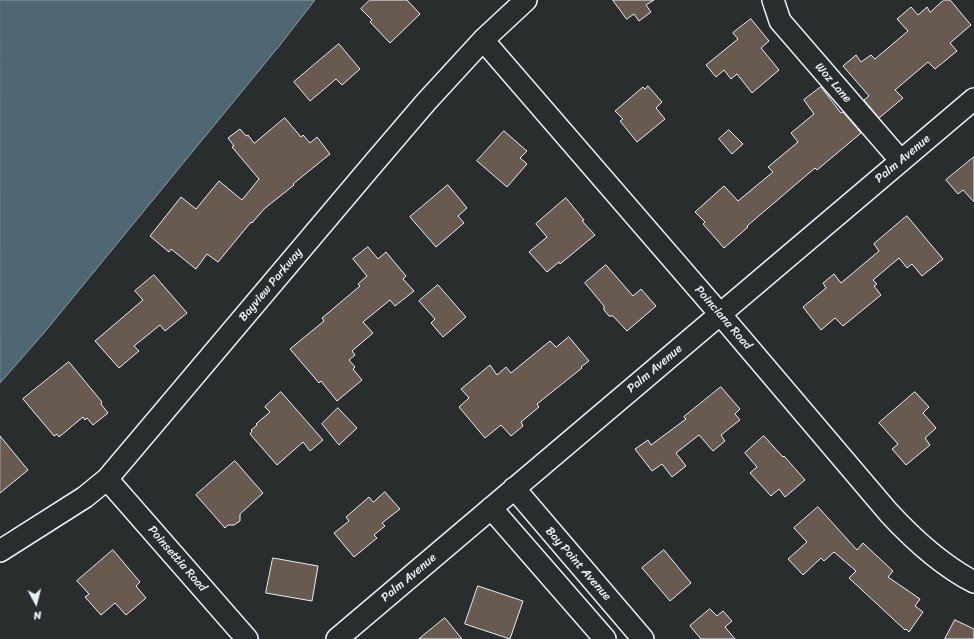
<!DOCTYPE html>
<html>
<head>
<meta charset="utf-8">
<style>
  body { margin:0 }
  #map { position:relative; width:974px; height:639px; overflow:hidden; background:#2a2d2e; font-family:Sriracha,sans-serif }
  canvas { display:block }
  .north { position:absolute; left:16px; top:583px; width:40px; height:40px; -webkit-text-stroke:3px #2a2d2e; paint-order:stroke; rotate:173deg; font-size:11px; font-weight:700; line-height:16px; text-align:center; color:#e8f1f8 }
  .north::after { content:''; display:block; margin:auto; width:14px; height:18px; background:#e8f1f8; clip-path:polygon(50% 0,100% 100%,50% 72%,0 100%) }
</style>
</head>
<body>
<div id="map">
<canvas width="974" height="639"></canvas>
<div class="north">N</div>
</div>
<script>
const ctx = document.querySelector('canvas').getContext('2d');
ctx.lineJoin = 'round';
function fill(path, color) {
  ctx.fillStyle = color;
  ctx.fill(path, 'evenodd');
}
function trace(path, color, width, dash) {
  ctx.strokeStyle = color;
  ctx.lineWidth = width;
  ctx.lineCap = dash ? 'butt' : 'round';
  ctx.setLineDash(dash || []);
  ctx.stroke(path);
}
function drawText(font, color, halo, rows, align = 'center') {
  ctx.font = font + ' Sriracha,sans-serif';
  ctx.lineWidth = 3;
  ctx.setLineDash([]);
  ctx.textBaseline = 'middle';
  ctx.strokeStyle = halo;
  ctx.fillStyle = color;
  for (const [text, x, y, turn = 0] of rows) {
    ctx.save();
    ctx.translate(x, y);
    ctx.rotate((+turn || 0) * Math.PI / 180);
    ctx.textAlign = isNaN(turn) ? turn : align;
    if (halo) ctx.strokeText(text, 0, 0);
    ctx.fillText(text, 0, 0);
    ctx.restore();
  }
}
const water = new Path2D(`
  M0,0h315l-35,45 -237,289 -43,49z`);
fill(water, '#4e6773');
trace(water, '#8c9ea8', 1);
const building = new Path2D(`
  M370,0h37l13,14 -30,29 -20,-21 2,-2 -11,-11z
  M613,0h41l-8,5 5,7 -12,9 -5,-7 -7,5z
  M944,0h6l21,25 -21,18 7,8 -22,18 -7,-7 -33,28 8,8 -24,20 -15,-18 5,-4 -26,-30 13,-11 5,7 10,-7 4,4 33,-28 -11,-12 14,-12 7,8 9,-8 3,5z
  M751,19l18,22 -8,7 18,22 -27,23 -15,-19 -6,5 -7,-9 -8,7 -10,-12 32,-26 -5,-6z
  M339,44l21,25 -18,16 -6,-6 -26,22 -16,-19z
  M648,86l14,16 -6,6 9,11 -28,23 -17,-21 3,-2 -8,-8 28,-24 2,2z
  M821,87l20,26 2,-1 18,21 -44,37 -2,-2 -68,58 1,1 -24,21 -21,-24 2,-2 -10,-10 29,-26 14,15 35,-29 -5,-5 30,-25 -7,-9 23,-19 -10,-14z
  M285,118l16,19 2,-2 7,8 7,-6 13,17 -37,30 1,1 -30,24 -12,14 -1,-1 -33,40 -11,-8 -11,15 -25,-20 -2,3 -19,-16 31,-39 15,12 23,-28 23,19 17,-21 -27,-32 2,-1 -6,-8 12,-9 6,7 2,-1 6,8z
  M729,130l14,14 -11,10 -13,-15z
  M504,131l23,20 -7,7 7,6 -20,23 -30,-26z
  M974,157v45l-11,-12 -5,4 -12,-14z
  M448,185l19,23 -9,8 6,7 -28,24 -26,-30z
  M566,198l18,22 -2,1 13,14 -35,29 -1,-2 -12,10 -18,-20 18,-15 -11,-13z
  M907,216l36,43 -21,17 -10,-12 -5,4 -8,-10 -26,22 4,4 -3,2 7,9 -38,31 -8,-8 -14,12 -18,-23 23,-19 -3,-5 11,-9 7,9 38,-32 -5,-7z
  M368,247l10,12 8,-7 20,24 -3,3 11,12 -19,15 -5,-6 -27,22 10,11 -21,18 3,4 -6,5 6,7 -2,2 9,11 -25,21 -16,-20 -2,2 -29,-34 34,-28 -2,-3 38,-32 -2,-2 9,-8 -14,-17z
  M606,265l27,31 8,-7 15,17 -29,25 -14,-15h-4l-5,-6v-4l-19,-23z
  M154,275l33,38 -22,18 -5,-6 -26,21 5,5 -20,17 -24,-27 48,-41 -8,-9z
  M438,285l28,32 -23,20 -12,-14 4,-4 -16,-18z
  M569,337l20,24 -8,6 1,1 -45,36 2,3 -18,15 2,4 -12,10 -10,-11 -16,13 -26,-31 10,-9 -8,-9 29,-24 7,10 9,-8 5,6 39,-32 6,6z
  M69,362l33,40 -1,2 7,9 -15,12 -6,-7 -2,2 -2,-3 -24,20 -2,-3 -3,2 -31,-37z
  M721,387l19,22 -5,5 5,6 -19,15 4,6 -12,10 -14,-16 -23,18 10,13 -14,11 -10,-13 -10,7 -17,-22 13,-9 3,5 35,-26 -2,-2z
  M281,392l42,48 -13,11 -7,-9 -26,23 -27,-31 2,-3 -1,-1 6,-5 -1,-1 14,-12 -5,-5z
  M915,392l14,15 -6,6 13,15 -11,10 5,7 -24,20 -14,-16 6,-5 -19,-21z
  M338,408l19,20 -18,17 -17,-21z
  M0,436l28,34 -28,23z
  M764,436l19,21 1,-1 21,24 -20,17 -6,-8 -8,7 -21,-23 7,-6 -12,-14z
  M235,461l28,32 -23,21v7l-6,4h-6l-3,3 -29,-33z
  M385,492l15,17 -18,14 3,3 -11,9 3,3 -23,19 -20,-24 15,-12 -3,-4 23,-20 4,5z
  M818,507l39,43 6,-7 30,28 -5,6 32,22 -5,7 8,6 -14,20 -3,-3 -1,1 -56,-52 7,-7 -22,-19 -10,9 -3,-3 -18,17 -15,-16 19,-17 -13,-14z
  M113,550l27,32 -4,4 10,12 -20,17 -11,-12 -14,12 -16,-18 4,-3 -12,-13z
  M664,550l27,33 -21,18 -28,-33z
  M273,558l45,8 -6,35 -46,-8z
  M478,586l45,15 -13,38 -45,-15z
  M710,609l7,7 6,-5 9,10 -7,6 10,12h-34l-11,-13z
  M445,618l17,21h-43z
  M955,620l19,9v10h-29z`);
fill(building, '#695a50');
trace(building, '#e8f1f8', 1);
const minor = new Path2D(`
  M773,0l7,21 121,140
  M483,40l237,274 169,199c25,27 52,52 85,69
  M107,479l140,160
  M514,488l129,151
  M491,508l114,131
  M0,551l85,-54 22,-18 44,-52 222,-263 53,-62 57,-62 43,-40
  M337,639l637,-540`);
trace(minor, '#e8f1f8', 24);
trace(minor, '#2a2d2e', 21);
drawText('12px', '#e8f1f8', '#2a2d2e', [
  ["Woz Lane",833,83,49],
  ["Palm Avenue",903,159,-40],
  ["Bayview Parkway",271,285,-50],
  ["Poinciana Road",723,318,49],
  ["Palm Avenue",655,369,-40],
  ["Poinsettia Road",177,559,49],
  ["Bay Point Avenue",578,564,49],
  ["Palm Avenue",409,578,-40]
]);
</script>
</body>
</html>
